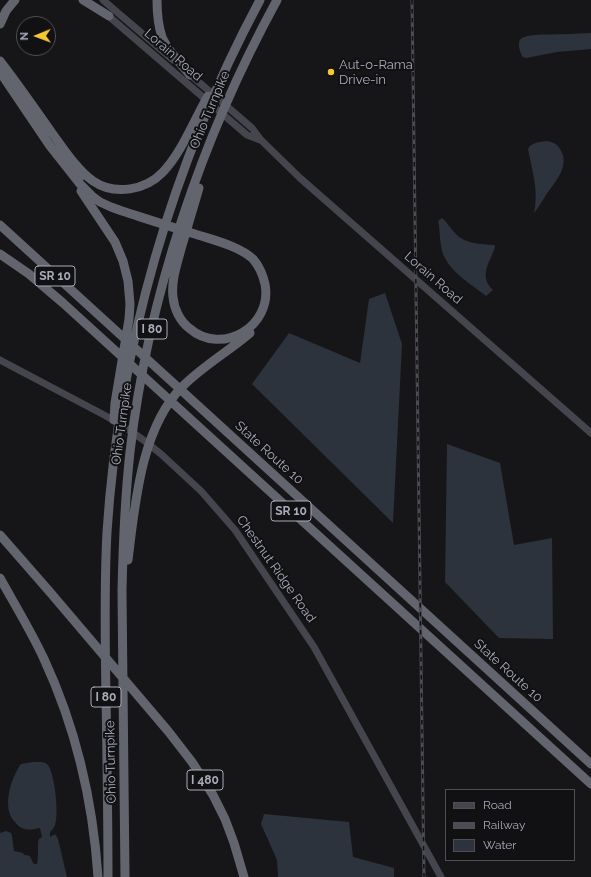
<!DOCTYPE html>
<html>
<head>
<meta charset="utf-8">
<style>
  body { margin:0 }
  #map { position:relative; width:591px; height:877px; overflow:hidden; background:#161618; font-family:Raleway,sans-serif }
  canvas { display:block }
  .legend { position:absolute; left:445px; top:789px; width:130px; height:72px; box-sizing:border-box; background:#111113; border:1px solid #4d4f55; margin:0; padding:5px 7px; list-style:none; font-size:12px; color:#a8abb8 }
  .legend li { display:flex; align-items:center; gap:8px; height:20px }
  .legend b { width:20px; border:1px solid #4d4f55 }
  .north { position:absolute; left:16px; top:16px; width:40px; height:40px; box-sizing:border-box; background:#111113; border:1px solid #4d4f55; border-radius:50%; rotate:269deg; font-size:11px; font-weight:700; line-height:16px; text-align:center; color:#a8abb8 }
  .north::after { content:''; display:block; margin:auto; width:14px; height:18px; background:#f4c832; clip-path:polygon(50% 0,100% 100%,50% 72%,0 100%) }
</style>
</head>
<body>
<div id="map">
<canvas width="591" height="877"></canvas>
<ul class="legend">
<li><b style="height:5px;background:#45464d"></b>Road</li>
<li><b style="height:5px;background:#4c4d54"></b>Railway</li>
<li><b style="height:11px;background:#2c333c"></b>Water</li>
</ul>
<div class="north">N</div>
</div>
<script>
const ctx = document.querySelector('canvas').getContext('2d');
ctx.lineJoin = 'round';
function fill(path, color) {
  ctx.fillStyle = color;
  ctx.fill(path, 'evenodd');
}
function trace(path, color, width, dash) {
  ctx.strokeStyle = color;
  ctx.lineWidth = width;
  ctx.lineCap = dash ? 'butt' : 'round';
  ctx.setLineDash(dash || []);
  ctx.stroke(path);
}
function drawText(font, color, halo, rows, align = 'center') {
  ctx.font = font + ' Raleway,sans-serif';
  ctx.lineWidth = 4;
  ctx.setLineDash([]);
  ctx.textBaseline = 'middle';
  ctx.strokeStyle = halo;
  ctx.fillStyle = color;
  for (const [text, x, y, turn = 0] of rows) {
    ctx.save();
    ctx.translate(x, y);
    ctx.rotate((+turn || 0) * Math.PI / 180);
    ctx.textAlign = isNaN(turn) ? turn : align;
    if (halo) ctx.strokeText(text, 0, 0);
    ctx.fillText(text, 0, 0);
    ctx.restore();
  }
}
fill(new Path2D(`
  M591,33v16l-34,3 -31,6 -3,-1c-3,-4 -7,-16 -1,-19 8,-5 37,-3 47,-4 7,0 15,-1 22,-1z
  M547,141c6,1 10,3 13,8 11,16 -5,33 -14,46 -4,6 -7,12 -12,18 5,-22 -2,-43 -6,-64 3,-7 12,-7 19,-8z
  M442,218c5,4 8,10 13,15 10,11 25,11 39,12l1,1c0,4 -2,5 -3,9 -6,13 -11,24 1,35l-7,6c-15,-12 -35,-23 -43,-42 -3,-9 -3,-19 -4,-29l-1,-4z
  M385,293l17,51 -9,179 -141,-139 37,-51 71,30 9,-64z
  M447,444l53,19 14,82 38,-7 1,101 -54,-1 -54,-56z
  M33,762c5,0 12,-1 15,3 7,10 11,49 7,60 -1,3 -3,5 -5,7v5l5,-3 3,5 9,38h-67v-44l6,-2 5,2 1,3 2,15 9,2 1,2c9,0 6,4 10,9h3c2,-6 0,-23 2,-25 1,-1 2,-1 3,-2l-2,-9c-5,1 -12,3 -18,0 -3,-1 -5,-4 -7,-6 -14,-14 -4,-44 6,-58z
  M264,814l85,8 4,35 41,11v9h-116l-1,-17 -16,-36z`), '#2c333c');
trace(new Path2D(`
  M103,0l70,60
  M105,13l142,122 13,5
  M187,72l65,56 9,12 39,38 291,255
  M0,360l106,56 20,12 16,11 19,15 40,37 34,39 79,117 127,230`), '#45464d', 7);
trace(new Path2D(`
  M83,0l26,16
  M157,0c0,13 1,25 5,37 6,14 18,26 28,38
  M0,24l6,-13 9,-11
  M0,61c18,23 35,48 52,72 11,15 26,38 41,48 22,15 53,9 70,-9 19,-20 31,-52 45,-76
  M0,72l50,74 30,38 12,12 8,6 11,5 11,4c25,8 49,16 73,23 18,6 44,12 58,25 6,7 10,16 12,25 8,42 -43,73 -76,44 -9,-7 -15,-19 -16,-31 -2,-16 4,-33 8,-48 6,-20 12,-41 18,-61
  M67,154l13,23
  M81,191l34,51 8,19 5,20 2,23 -1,15 -14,84 -1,17
  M0,225l591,539
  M0,254l29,20 34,29 528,481
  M0,535l49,56 119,140 24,31 21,33 12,24 9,24 10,34
  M128,560c7,-56 13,-133 55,-174 20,-20 46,-35 67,-53
  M0,578c15,27 31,53 44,81 32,69 49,142 54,218
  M108,877c0,-60 -1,-121 -2,-181 -1,-55 -2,-109 1,-164 12,-185 65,-368 153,-532
  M125,877l-3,-286c1,-47 3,-93 8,-139 18,-156 72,-315 147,-452`), '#63656e', 9);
const rail = new Path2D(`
  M412,0l12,877`);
trace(rail, '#4c4d54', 3);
trace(rail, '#111113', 1.5, [4.5]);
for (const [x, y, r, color] of [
  [331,72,4,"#f4c832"]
]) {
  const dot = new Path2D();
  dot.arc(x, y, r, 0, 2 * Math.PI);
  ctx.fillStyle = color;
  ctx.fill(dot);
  trace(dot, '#111113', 1.5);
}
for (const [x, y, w] of [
  [55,276,40],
  [152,329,30],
  [291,511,40],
  [106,697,30],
  [205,780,36]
]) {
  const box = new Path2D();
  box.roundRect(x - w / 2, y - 10, w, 20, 3);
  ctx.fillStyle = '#111113';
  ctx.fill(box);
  trace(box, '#a8abb8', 1);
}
drawText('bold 12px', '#a8abb8', null, [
  ["SR 10",55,276],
  ["I 80",152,329],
  ["SR 10",291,511],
  ["I 80",106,697],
  ["I 480",205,780]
]);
drawText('13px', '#a8abb8', '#111113', [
  ["Lorain Road",173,55,41],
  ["Ohio Turnpike",210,110,-67],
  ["Lorain Road",433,278,41],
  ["Ohio Turnpike",122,424,-82],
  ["State Route 10",269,453,42],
  ["Chestnut Ridge Road",276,569,55],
  ["State Route 10",508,671,42],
  ["Ohio Turnpike",111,762,-91]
]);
drawText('13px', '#a8abb8', '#111113', [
  ["Aut-o-Rama",339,65],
  ["Drive-in",339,80]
], 'left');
</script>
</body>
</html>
